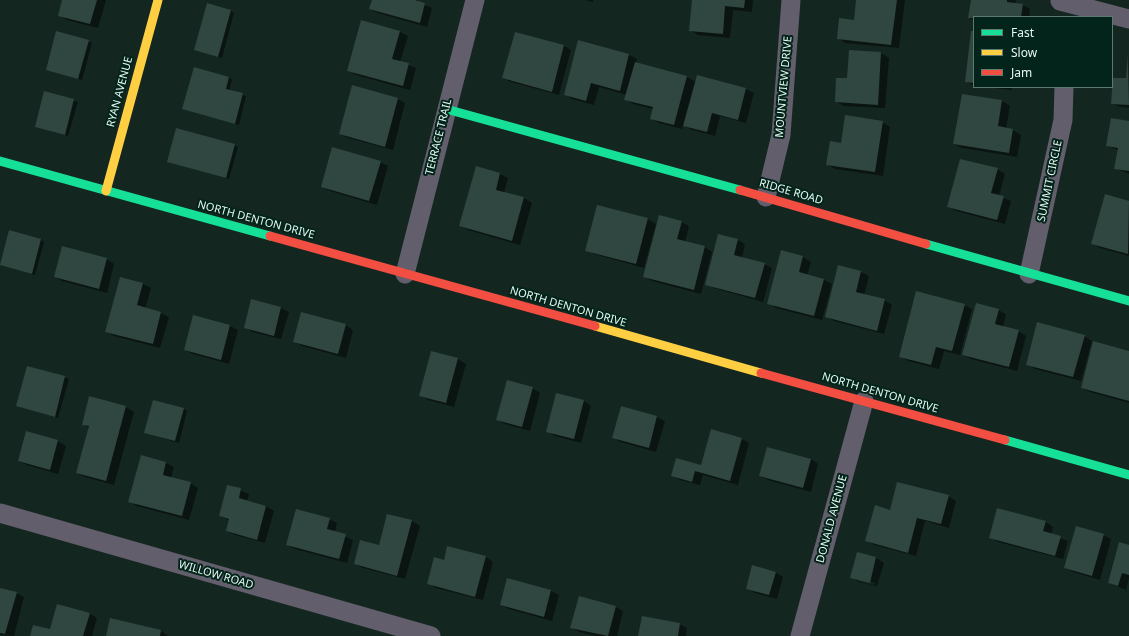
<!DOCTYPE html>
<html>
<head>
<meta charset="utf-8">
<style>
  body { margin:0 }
  #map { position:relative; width:1129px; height:636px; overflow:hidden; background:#142620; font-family:"Noto Sans",sans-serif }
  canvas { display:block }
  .legend { position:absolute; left:973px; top:16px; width:140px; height:72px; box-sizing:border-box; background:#02241a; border:1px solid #5d7970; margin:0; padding:5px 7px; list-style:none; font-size:12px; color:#e6f8f1 }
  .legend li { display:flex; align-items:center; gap:8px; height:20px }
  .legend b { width:20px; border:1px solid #5d7970 }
</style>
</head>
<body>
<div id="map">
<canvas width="1129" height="636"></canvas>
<ul class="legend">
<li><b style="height:5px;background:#16e098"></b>Fast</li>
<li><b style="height:5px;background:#ffcf43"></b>Slow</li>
<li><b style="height:5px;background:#f24e42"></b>Jam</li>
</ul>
</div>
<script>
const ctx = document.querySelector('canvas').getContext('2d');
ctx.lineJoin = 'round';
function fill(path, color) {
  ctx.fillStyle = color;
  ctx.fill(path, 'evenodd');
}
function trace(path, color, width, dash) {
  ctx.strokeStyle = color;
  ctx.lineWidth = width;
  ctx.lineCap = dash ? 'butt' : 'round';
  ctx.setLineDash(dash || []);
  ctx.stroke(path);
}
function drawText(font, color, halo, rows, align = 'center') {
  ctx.font = font + ' "Noto Sans",sans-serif';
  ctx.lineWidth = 4;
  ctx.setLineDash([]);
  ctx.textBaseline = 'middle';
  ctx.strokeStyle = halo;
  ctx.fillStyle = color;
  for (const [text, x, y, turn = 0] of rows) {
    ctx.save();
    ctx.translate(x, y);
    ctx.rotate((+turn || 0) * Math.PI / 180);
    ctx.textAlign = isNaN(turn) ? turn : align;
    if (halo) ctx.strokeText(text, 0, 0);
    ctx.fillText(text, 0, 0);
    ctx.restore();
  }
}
fill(new Path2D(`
  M63,0h43l-8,28 -31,-8 -8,-5z
  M373,0h45l-1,2 15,6 -5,19 -49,-14 -8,-4z
  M585,0h8v2z
  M693,0h60l-1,12 -19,-2 -3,28 -32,-3 -8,-5z
  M857,0h48l-6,48 -54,-5 -7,-5 16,-17z
  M972,0h44l-1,4 8,1 7,4 -1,8h-55v3l-5,-2z
  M230,10l4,3 -12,45 -27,-8z
  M362,21l38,11 8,4 -8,26 16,6 -6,22 -54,-15 -7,-4z
  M974,32v54l-8,-5z
  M88,41l4,2 -10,37 -35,-11z
  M579,42l50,13 8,4 -1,4 51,14 9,5 2,-6 48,13 8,4 -8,30 -26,-7 -5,20 -23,-6 -9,-5 -1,4 -23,-6 -8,-5 2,-9 -20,-5 -7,-5 1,-4 -28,-8 -5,18 -22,-6 -7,-5z
  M564,46l7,4 -12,45 -48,-13 -8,-4z
  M881,53l8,5 -4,50 -42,-2 -7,-5z
  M1129,54v54l-9,-1 -8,-4 15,-24z
  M229,77l3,3 -3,11 17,5 -7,29 -55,-16z
  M983,87h29v3z
  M45,92l33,10 -10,34 -32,-9z
  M398,99l7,4 -12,47 -45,-12 -8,-4z
  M1002,101l8,5 -4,23 7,1 8,5 -4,22 -55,-9 -8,-4z
  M882,122l8,5 -7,49 -48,-7 -8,-5z
  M1129,122v52l-14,-6 3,-18 -11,-4z
  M234,145l4,2 -9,32 -61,-17z
  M380,162l8,4 -11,39 -47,-14 -8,-4z
  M477,167l23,7 8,4 -4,15 20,5 8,5 -12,42 -52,-15 -7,-4z
  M997,169l8,5 -6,22 12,5 -6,23 -49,-13 -8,-4z
  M1105,196l24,6v54l-29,-8 -8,-4z
  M598,206l50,13 8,5 -12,44 -50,-14 -8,-4z
  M681,222l8,4 -4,16 20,5 7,5 -11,42 -49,-13 -8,-5z
  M41,239l3,3 -9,33 -34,-10z
  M738,240l7,4 -3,14 22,6 8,4 -9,34 -49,-14 -8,-4z
  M782,252l21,5 8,5 -4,13 17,5 8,4 -10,36 -46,-12 -8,-5z
  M107,259l7,5 -7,29 -45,-12 -7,-4z
  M839,266l22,6 8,4 -5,19 20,5 8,5 -8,29 -50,-13 -8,-5z
  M120,278l23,6 8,4 -6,21 16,4 8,4 -9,31 -46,-12 -8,-5z
  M252,300l29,8 8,4 -8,27 -29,-7 -7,-5z
  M964,305l8,4 -12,46 -16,-4 -5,18 -31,-8 -8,-5z
  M998,310l8,4 -3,13 15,4 8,5 -9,35 -46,-12 -8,-4z
  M194,316l36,10 8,4 -9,34 -36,-10 -8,-4z
  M346,325l7,5 -7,28 -44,-12 -7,-4z
  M1084,336l8,5 -11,40 -46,-12 -8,-5z
  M432,352l26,7 8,5 -12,43 -26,-7 -8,-5z
  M1129,352v51l-39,-11 -8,-4z
  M28,367l41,12 -11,39 -41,-12z
  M532,388l8,5 -10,38 -25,-7 -7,-4z
  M90,398l36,9 8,5 -20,73 -29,-8 -8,-4 12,-45 -6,-4z
  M584,401l7,5 -10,37 -26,-7 -8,-5z
  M621,407l36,10 8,4 -9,31 -35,-10 -8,-4z
  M184,409l3,2 -8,32 -34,-10z
  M27,433l31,8 8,5 -8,28 -31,-9 -8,-4z
  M742,439l7,4 -11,42 -35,-10 -3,10 -20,-5 -8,-5 30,-9z
  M141,456l25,7 8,4 -3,11 19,5 8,5 -9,32 -52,-14 -8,-5z
  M811,459l7,5 -7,28 -43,-12 -8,-4z
  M228,486l21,8 -2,7 19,5 8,5 -9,32 -30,-8 -8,-4 3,-10 -10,-5z
  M948,496l8,5 -7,27 -24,-7 -9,35 -42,-11 -8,-5 25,-29z
  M998,510l48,12 7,5 -2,8 17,6 -5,18 -65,-17 -8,-5z
  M388,515l24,6 8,5 -15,53 -42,-11 -8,-4 25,-17z
  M329,519l8,4 -2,9 18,8 -6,23 -52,-14 -8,-4z
  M1103,535l8,4 -11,41 -27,-8 -7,-4z
  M1129,546v32l-3,12 -17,-7z
  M858,553l18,5 8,5 -7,23 -18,-4 -8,-5zM858,579l17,4 -1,2 -16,-4z
  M486,557l7,5 -10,38 -47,-12 -8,-5 16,-22z
  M775,572l8,5 -6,22 -22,-6 -8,-5z
  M508,579l43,12 8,4 -7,26 -43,-12 -8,-4z
  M0,589l16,4 8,4 -10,39 -14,-1z
  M616,607l7,4 -6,25h-21l-17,-4 -8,-5z
  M89,613l8,5 -5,18h-61l19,-5z
  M679,624l8,4 -1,8h-47z
  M161,631l7,5h-61z`), '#0007');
fill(new Path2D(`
  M62,0h35l-7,24 -32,-8z
  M372,0h43l10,3 -5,20 -51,-14z
  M692,0h53l-1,8 -19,-2 -2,28 -34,-3z
  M856,0h41l-6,45 -54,-6 2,-21 15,2z
  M971,0h36v2l16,2 -2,13 -53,1z
  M207,3l24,7 -13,47 -24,-7z
  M361,20l39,11 -8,28 17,4 -6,23 -56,-15z
  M56,31l33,9 -11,39 -32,-9z
  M971,31h3v52l-9,-1z
  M515,32l49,13 -12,47 -50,-14z
  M578,40l51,14 -9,37 -29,-8 -5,18 -22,-6z
  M849,50l32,2 -3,53 -43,-3 1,-24h11z
  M1128,54l1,51 -18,-1 2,-26h13z
  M635,62l52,14 -13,49 -24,-6 3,-12 -29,-7z
  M194,67l35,10 -3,12 17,4 -8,31 -53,-15z
  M697,75l49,13 -8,32 -26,-7 -5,19 -24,-6z
  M352,85l46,13 -13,49 -46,-13z
  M44,91l30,8 -9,36 -30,-8z
  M962,94l40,6 -4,26 15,3 -4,24 -56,-9z
  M845,115l38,6 -8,51 -49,-7 4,-24 11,2z
  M1111,118l18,3v50l-15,-2 4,-21 -12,-2z
  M176,128l59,16 -9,34 -59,-16z
  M332,147l49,14 -12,40 -48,-14z
  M960,159l38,9 -7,25 13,3 -7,24 -50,-13z
  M476,166l24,7 -4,17 28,7 -12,44 -53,-15z
  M1105,194l24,7 -1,53 -37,-10z
  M597,205l51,13 -12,46 -51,-13z
  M659,215l23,6 -5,18 28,7 -11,44 -51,-13z
  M9,230l32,9 -9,35 -32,-9z
  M718,234l20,5 -4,16 31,8 -10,35 -50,-13z
  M62,246l45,12 -8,31 -45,-12z
  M781,250l22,6 -4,16 25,7 -10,37 -47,-12z
  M838,265l23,6 -5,21 29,7 -8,32 -52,-14z
  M120,277l23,6 -6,22 24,7 -8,32 -48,-12z
  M916,291l49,13 -13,47 -16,-4 -5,18 -32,-8z
  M251,299l30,8 -7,29 -30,-8z
  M976,303l23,6 -4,15 24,6 -10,37 -47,-12z
  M301,312l45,12 -8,30 -45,-12z
  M193,315l37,10 -9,35 -37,-10z
  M1037,322l48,13 -12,42 -47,-12z
  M1093,341l36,10v50l-48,-13z
  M431,351l27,7 -12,45 -27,-7z
  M27,366l38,10 -10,41 -39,-11z
  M507,380l26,7 -11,40 -26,-7z
  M556,393l28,7 -10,39 -28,-7z
  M89,396l37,10 -20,75 -30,-8 13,-47 -7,-1z
  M153,400l31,8 -9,33 -31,-8z
  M621,406l36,10 -8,32 -37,-10z
  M711,429l31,9 -12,43 -35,-10 -3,11 -21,-6 5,-18 25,7z
  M26,431l32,9 -8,30 -32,-9z
  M767,447l44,12 -8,29 -44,-12z
  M141,455l25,7 -3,13 28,7 -9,34 -54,-14z
  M897,482l52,13 -8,29 -24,-6 -9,35 -43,-12 10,-36 15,5z
  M227,485l14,3 -2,10 27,8 -9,34 -31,-9 3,-12 -10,-3z
  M997,508l49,13 -3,10 18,5 -6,20 -66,-18z
  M296,509l34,9 -3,11 19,5 -7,25 -53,-14z
  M387,514l25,6 -15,56 -43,-12 6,-24 19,5z
  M1076,526l28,8 -12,42 -28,-8z
  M1119,542l10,3v30l-7,-2 -4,13 -10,-3z
  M447,546l39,10 -11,41 -48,-13 7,-27 10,3z
  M857,552l19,5 -6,26 -20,-5z
  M752,565l24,7 -7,23 -23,-6z
  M507,578l44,12 -7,27 -44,-12z
  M0,588l17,4 -12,42 -5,-1z
  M579,596l37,10 -8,30 -38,-8z
  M57,604l33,9 -7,23h-53l3,-11 17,4z
  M642,616l38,7 -2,13h-40z
  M110,618l51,12 -1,6h-54z`), '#304640');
trace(new Path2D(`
  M1060,1l69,18
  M766,197l15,-62 10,-135
  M405,274l70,-274
  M1029,274l34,-154 1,-33
  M0,513l431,123
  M800,636l64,-235`), '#625e6c', 19);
trace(new Path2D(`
  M446,109l294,81
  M0,161l270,75
  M926,244l203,57
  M1005,440l124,35`), '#16e098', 9);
trace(new Path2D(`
  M106,191l52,-191
  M595,326l166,47`), '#ffcf43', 9);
trace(new Path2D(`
  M740,190l186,54
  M270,236l325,90
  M761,373l244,67`), '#f24e42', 9);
drawText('11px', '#e6f8f1', '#02241a', [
  ["MOUNTVIEW DRIVE",784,87,-85],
  ["RYAN AVENUE",120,92,-75],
  ["TERRACE TRAIL",439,137,-76],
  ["SUMMIT CIRCLE",1050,181,-78],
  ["RIDGE ROAD",791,192,16],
  ["NORTH DENTON DRIVE",256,220,15],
  ["NORTH DENTON DRIVE",568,307,16],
  ["NORTH DENTON DRIVE",880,393,16],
  ["DONALD AVENUE",832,519,-75],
  ["WILLOW ROAD",216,575,16]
]);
</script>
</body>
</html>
